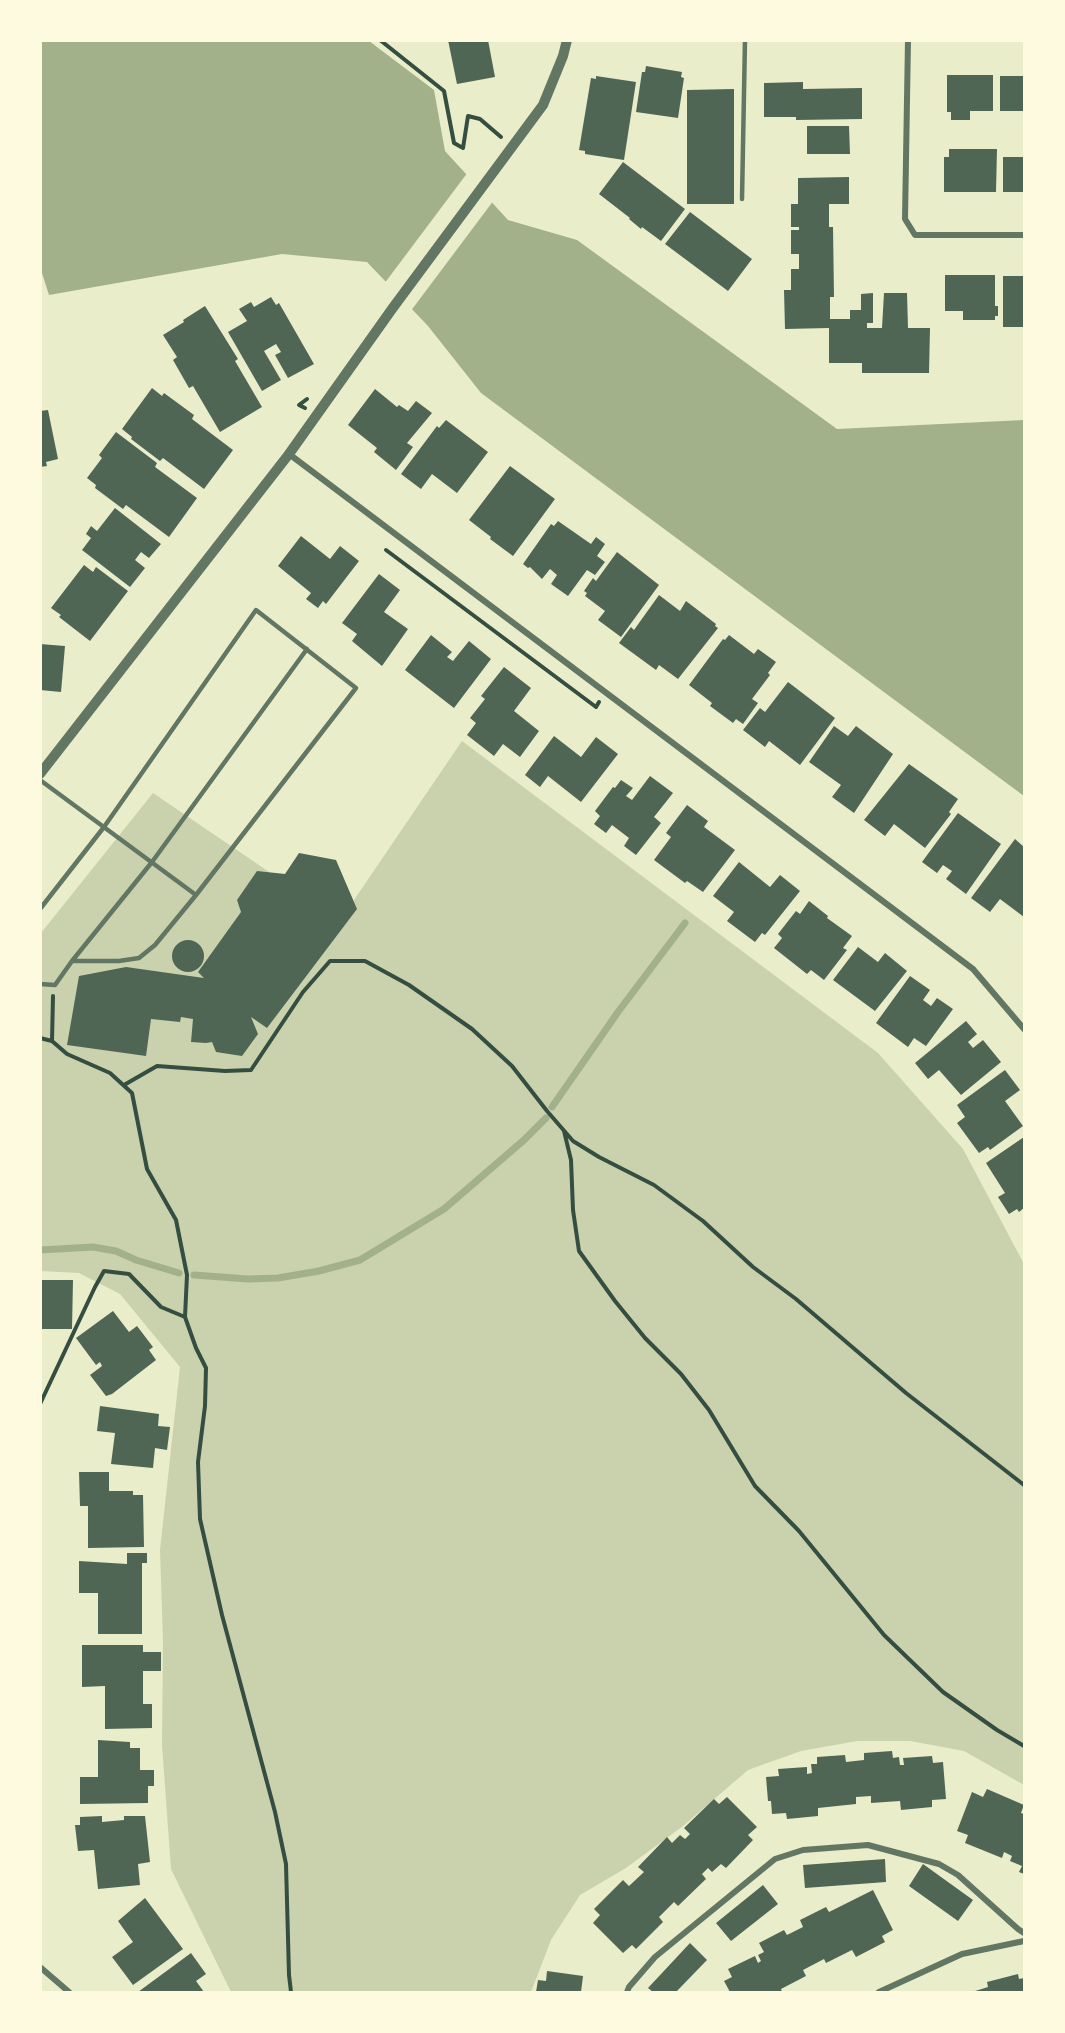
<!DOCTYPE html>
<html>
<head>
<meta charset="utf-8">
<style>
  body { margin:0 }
  #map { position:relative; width:1065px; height:2033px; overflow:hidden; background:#e9edc9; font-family:Montserrat,sans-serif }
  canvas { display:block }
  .frame { position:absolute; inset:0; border:42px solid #fefae0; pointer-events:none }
</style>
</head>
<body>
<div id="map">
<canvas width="1065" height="2033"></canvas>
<div class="frame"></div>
</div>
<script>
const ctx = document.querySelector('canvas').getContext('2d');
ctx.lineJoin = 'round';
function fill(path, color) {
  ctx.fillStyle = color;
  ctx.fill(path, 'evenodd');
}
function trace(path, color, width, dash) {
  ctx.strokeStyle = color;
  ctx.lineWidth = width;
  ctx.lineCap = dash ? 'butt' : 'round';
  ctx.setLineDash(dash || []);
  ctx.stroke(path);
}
fill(new Path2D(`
  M462,741l416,312 85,96 61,115v521l-60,-34 -54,-10h-53l-56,10 -53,19 -65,56 -57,42 -46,27 -29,45 -20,52h-300l-60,-123 -9,-124 1,-104 -3,-91 20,-183 -60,-73 -41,-21 -38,-2v-338l112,-140 125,85 59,47z`), '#cad2ad');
fill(new Path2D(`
  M40,41h329l65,49 11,61 63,69 69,20 260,189 187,-9v376l-543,-403 -53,-67 -61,-64 -85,-8 -233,41 -9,-28z`), '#a3b18a');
fill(new Path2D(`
  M468,172l26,28 -84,112 -26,-28z`), '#e9edc9');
trace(new Path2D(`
  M552,1107l66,-95 67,-89
  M40,1250l53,-3 23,4 20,9 43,13
  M194,1275l54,4 30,-1 41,-7 41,-11 84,-51 80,-69 22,-22`), '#a3b18a', 7);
fill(new Path2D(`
  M448,40h40l7,37 -38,7z
  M646,66l36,6 -1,5 3,1 -6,40 -42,-6 6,-40h3z
  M947,75h46v36h-23v9h-19v-8h-4z
  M596,76l40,6 -12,78 -39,-6v-3l-6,-1 12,-72 5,1z
  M1000,76h24v35h-24z
  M803,82v7l59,-1v31l-66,1v-3h-32v-34z
  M734,89v115h-47v-114z
  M807,126h42l1,28h-43z
  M949,149h48l-1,43h-52v-35h5z
  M1003,157h21v35h-21z
  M623,162l62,47 -24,32 -19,-14 -1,2 -12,-10 1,-1 -31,-24z
  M849,177v27h-20v23h4l1,70h-4v22h20v-9h11v-16l12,-1v30h-6v5h15l2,-35h23l1,35h22l-1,45h-67v-10h-33v-35l-44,1 -1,-39h7v-21h8v-15h-8v-24h8v-3h-8v-23h7v-26z
  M690,212l62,47 -24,32 -63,-47z
  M945,275h50v31h3v10h-3v4h-32v-9h-18z
  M1003,276h21v51h-21z
  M271,297l5,8 3,-2 35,61 -26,14 -13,-23 6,-3 -5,-8 -12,7 17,29 -19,11 -34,-59 19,-11 -8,-12 12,-7 3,5z
  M205,306l33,53 -3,2 27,46 -42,25 -27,-46 -4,2 -16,-28 4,-3 -14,-22 21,-13 -1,-2z
  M152,388l10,8 2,-3 30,22 -2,4 41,31 -29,39 -41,-31 -3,3 -29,-22 1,-2 -10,-8z
  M375,389l22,18 2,-2 9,6 8,-10 16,12 -25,30 6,4 -17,23 -22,-18 3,-4 -29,-23z
  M48,410l10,49 -12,3 1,4 -7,1v-56z
  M446,420l42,32 -31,41 -25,-19 -11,15 -20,-15 36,-48 2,2z
  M116,432l41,31 -2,4 42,31 -28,39 -43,-32 -3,4 -28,-21 1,-3 -9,-7 15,-20 -3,-3z
  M510,466l45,33 -42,57 -23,-17 1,-2 -22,-17z
  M115,508l46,36 -12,14 -8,-6 -6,8 10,8 -15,19 -48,-37 9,-12 -5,-4 5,-8 6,5z
  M558,521l33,23 5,-7 9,7 -8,12 8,6 -10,13 -8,-5 -19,26 -17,-12 6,-9 -7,-6 -8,10 -12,-12 -2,1 -5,-4 28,-40 3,2z
  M301,536l29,23 10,-13 19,15 -33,43 -3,-3 -5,7 -12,-9 5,-6 -33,-27z
  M617,552l42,33 -38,52 -23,-17 7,-9 -20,-15 2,-3 -3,-2 9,-13 3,3z
  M84,565l9,7 3,-5 32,24 -38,50 -31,-24 2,-2 -10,-7z
  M379,574l21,16 -16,22 24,17 -26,37 -30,-25 5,-7 -15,-11z
  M659,595l21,16 6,-10 30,23 -1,2 3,2 -40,51 -19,-14 -3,5 -37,-27 12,-16 3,3z
  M431,635l21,17 -5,5 6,4 16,-20 22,18 -37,49 -49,-38z
  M729,635l25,19 4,-5 18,13 -8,11 2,2 -18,24 6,4 -15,21 -7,-5 -3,4 -23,-17 2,-3 -23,-18 34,-46 2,1z
  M40,644l25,2 -4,46 -21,-2z
  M504,667l27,21 -17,23 25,20 -19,26 -17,-13 -9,12 -27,-21 9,-12 -6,-5 15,-19 -4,-3z
  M788,682l47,36 -35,47 -31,-24 -4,6 -22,-17 17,-22 5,4z
  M834,726l14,10 8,-10 37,28 -39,59 -22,-16 9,-12 -32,-23z
  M554,736l27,21 15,-20 22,17 -37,48 -33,-26 -8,11 -15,-12z
  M909,764l49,35 -9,13 2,2 -26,34 -31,-24 -9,12 -21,-16z
  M650,776l23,17 -19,24 7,6 -25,32 -12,-9 5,-8 -17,-13 -6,8 -12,-9 6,-8 -5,-5 18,-24 2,1 6,-8 12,8 -7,8 6,4z
  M687,805l21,16 -4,6 31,23 -32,42 -16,-11 -2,2 -31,-23 17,-23 -5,-4z
  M958,813l43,31 -35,50 -20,-15 6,-8 -9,-6 -6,8 -15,-11z
  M1015,839l9,8v70l-24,-18 -10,13 -19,-14z
  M299,853l37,7 21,49 -90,119 -16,-11 7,17 -16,22 -26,-4 -4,-10 -6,1 -15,-1 2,-23 -12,-2 -1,5 -29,-3 -5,37 -79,-11 12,-69 47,-9 78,11 -6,-6 43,-60 -4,-12 20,-29 28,3z
  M739,862l31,25 10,-12 20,16 -35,44 -3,-2 -7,9 -28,-21 7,-9 -21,-16z
  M809,901l19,15 -1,2 25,18 -9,12 4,2 -23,30 -13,-10 -4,4 -33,-26 8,-10 -4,-4 18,-23 4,3z
  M172 956a16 16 0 1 1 32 0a16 16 0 1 1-32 0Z
  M858,947l20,15 7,-9 22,18 -32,40 -42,-31z
  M910,976l20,14 -7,10 8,6 6,-8 16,11 -27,37 -12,-8 -6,9 -32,-24z
  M966,1021l11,13 -9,8 5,6 10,-8 18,22 -40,33 -22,-25 -11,9 -13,-16z
  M1005,1070l15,20 -15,11 18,25 -33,24 -2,-3 -9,6 -22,-30 8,-6 -8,-12z
  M1024,1137v71l-5,4 -2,-3 -8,5 -11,-17 7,-4 -19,-30z
  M40,1280h33l-1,49h-32z
  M113,1311l16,21 8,-6 16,21 -4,3 7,10 -44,34 -6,2 -16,-21 12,-9 -2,-4 -4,3 -20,-27z
  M100,1406l59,8 -1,12 12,1 -3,23 -12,-2 -2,20 -42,-4 4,-31 -18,-2z
  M79,1472h30v19h24v4h10l1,52 -56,1v-42h-8z
  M127,1553h20v10h-5v71h-44v-41h-19v-32l48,3z
  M82,1645h61v7h18v19h-18v33h9v24l-47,1v-43l-23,1z
  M98,1740l32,2v6h10v22h14v16h-6v17l-68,1v-27h18z
  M892,1751l1,7 6,-1 1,8h4l-1,-7 29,-2 1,7 10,-1 3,37 -14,1v7l-31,3 -1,-9 -29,2v-7l-15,1v7l-38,4v8l-31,3 -1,-6 -14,1 -1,-13h-3l-2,-24 13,-1 -1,-7 29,-2v7l5,-1 -1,-9h6v-7l28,-2 1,7 18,-2v-7z
  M987,1789l37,16 -3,8 3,1v60l-5,-2 3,-6 -12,-5 2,-5 -8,-4 -2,6 -37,-15 3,-8 -11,-4 15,-39 11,5z
  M727,1797l30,30 -9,8 5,5 -27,28 -5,-4 -9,8 -4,-4 -6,6 4,5 -28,27 -4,-4 -15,15 4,5 -27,27 -4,-4 -9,8 -30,-30 7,-8 -6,-6 29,-29 6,6 15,-14 -6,-5 29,-30 5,6 8,-8 5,4 5,-5 -6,-6 30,-29 5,5z
  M102,1816v6l22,-2v-4h21l5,46 -12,2 2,21 -42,4 -4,-39 -16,1 -3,-26h5v-8z
  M885,1859l1,23 -81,6 -2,-23z
  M923,1864l50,36 -15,21 -49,-35z
  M763,1885l15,19 -47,37 -15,-18z
  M873,1890l20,40 -11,6 3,6 -29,15 -4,-7 -26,13 -2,-4 -21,11 3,6 -25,13 1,3h-52l-6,-11 8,-4 -4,-8 27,-13 3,7 3,-2 -3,-6 6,-3 -5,-9 25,-13 3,5 16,-8 -3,-7 26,-13 3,5z
  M145,1898l38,51 -50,36 -21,-28 21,-15 -15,-21z
  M690,1943l17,17 -31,32h-23l-5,-4z
  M191,1953l15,21 -10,7 8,11h-66z
  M547,1971l36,5 -2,16h-45l2,-12 8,1z
  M1018,1974l1,5 5,-1v14h-52l16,-5 -1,-5z`), '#4f6655');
trace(new Path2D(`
  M380,40l64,51 10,52 9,5 5,-32 12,3 21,18
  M305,408l-6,-3 8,-6
  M386,550l210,157 3,-5
  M40,1038l12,3
  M124,1085l33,-19 68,5 26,-1 52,-78 27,-31h35l44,24 63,44 40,37 35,45 26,30 26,16 55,28 49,36 50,46 43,32 110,94 118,92
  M564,1131l7,29 2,50 6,41 36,50 30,37 36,36 28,36 46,76 44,45 85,104 59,57 54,38 27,16
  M185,1317l11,31 10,20 -1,38 -7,56 2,57 22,96 53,197 11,52 3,111 2,17
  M40,1404l55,-117 9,-16 25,3 32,33 24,10 2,-42 -11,-55 -29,-51 -15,-76 -22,-20 -43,-19 -15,-13 1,-45`), '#344e41', 4);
trace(new Path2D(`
  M742,199l3,-159
  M40,780l156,115
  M40,909l64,-82 152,-217 100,78 -160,207 -41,50 -16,13 -20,3h-47
  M40,984l15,1 17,-24 80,-99 155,-213`), '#617663', 4.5);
trace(new Path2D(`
  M908,40l-3,179 10,16h109
  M289,454l684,515 51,60
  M40,1967l29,25
  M627,1992l2,-5 26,-30 120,-98 28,-9 65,-5 71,19 19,11 60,54 6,4
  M879,1992l83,-38 62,-13`), '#617663', 6);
trace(new Path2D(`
  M40,774l249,-320 103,-145 151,-204 20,-49 4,-16`), '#617663', 10);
</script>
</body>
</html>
